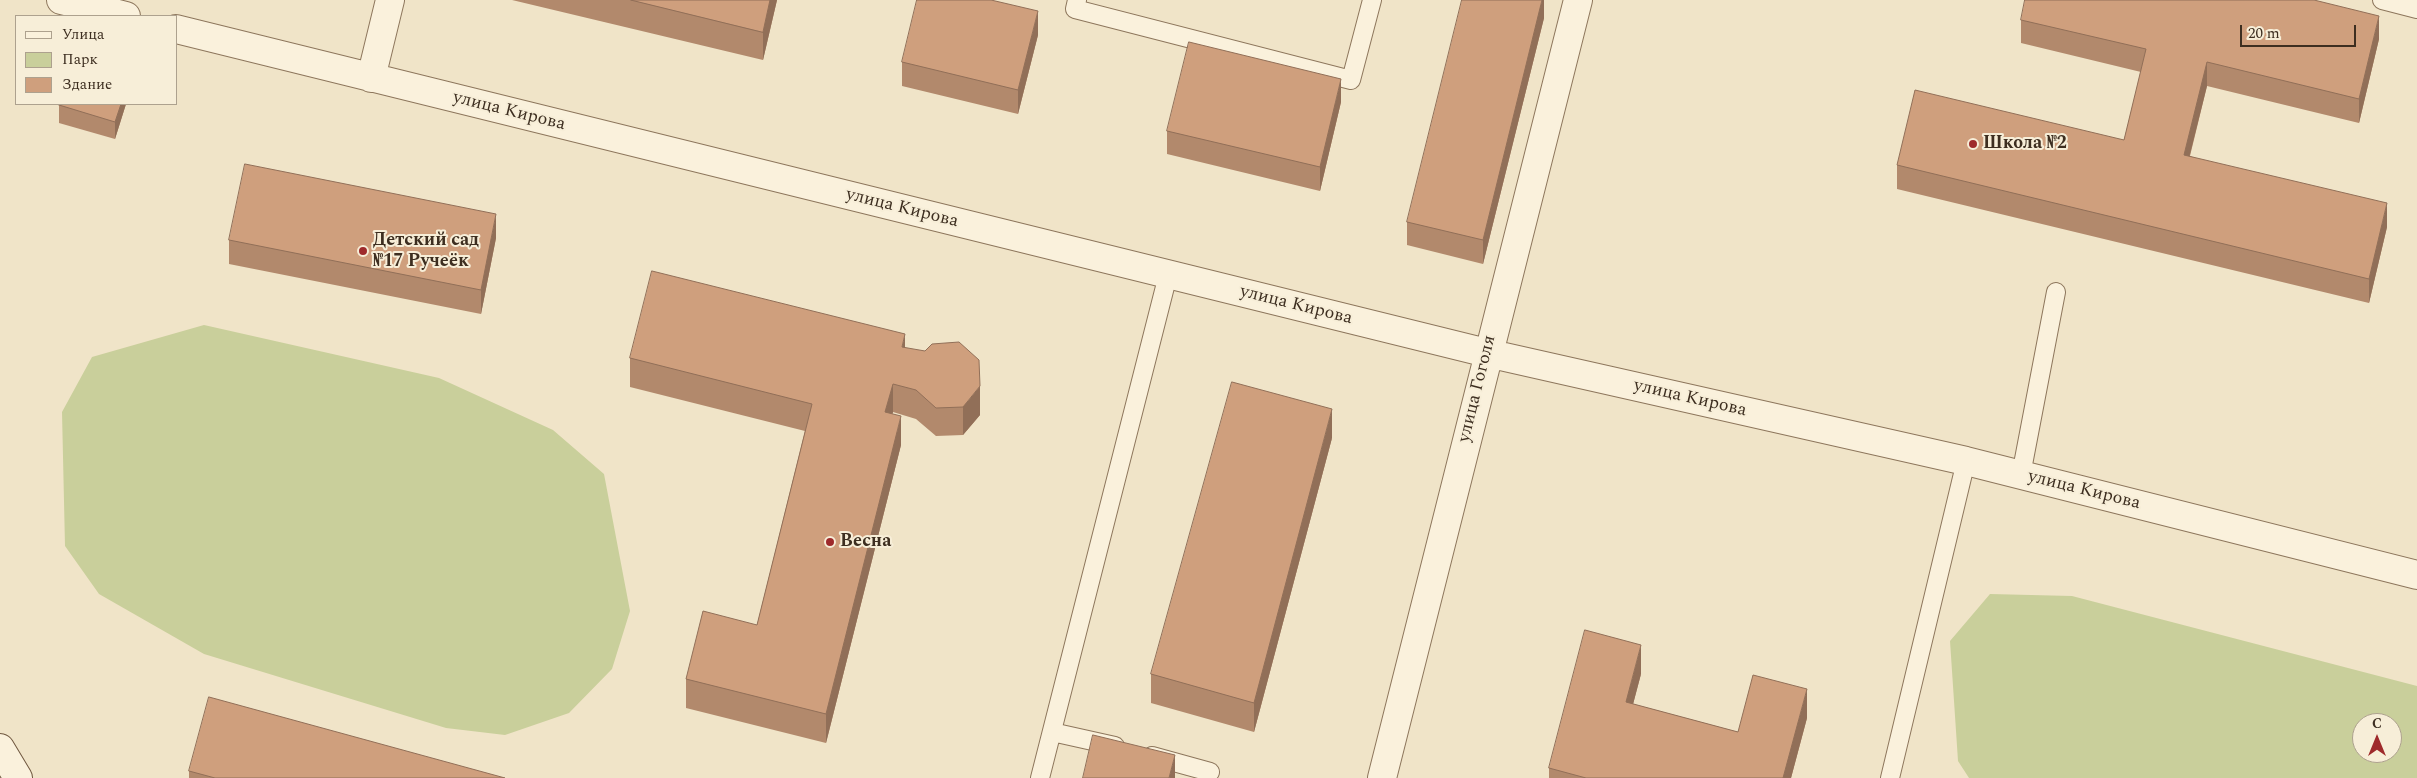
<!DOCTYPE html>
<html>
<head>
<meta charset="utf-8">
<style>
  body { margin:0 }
  #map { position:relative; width:2417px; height:778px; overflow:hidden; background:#f0e4c8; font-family:Spectral,serif }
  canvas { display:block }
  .legend { position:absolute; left:15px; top:15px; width:162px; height:90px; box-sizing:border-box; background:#f7eed8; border:1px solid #ada18e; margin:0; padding:6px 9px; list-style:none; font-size:15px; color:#3d2e20 }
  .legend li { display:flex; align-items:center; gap:10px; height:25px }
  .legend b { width:25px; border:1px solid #ada18e }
  .north { position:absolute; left:2352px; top:713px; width:50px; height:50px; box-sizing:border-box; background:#f7eed8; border:1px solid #ada18e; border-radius:50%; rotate:0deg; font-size:14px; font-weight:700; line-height:20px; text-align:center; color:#3d2e20 }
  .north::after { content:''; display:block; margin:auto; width:18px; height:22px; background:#9e2a2b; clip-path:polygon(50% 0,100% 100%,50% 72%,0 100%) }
  .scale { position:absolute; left:2240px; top:25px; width:116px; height:22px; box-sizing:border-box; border:2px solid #3d2e20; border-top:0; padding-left:6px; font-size:15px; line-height:18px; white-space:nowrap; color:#3d2e20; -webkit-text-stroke:4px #f7eed8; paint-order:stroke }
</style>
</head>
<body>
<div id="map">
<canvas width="2417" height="778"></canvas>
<ul class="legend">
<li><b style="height:6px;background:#faf1dc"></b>Улица</li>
<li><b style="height:14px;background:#c9cf9b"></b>Парк</li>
<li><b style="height:14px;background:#cf9f7d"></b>Здание</li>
</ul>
<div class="north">С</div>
<div class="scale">20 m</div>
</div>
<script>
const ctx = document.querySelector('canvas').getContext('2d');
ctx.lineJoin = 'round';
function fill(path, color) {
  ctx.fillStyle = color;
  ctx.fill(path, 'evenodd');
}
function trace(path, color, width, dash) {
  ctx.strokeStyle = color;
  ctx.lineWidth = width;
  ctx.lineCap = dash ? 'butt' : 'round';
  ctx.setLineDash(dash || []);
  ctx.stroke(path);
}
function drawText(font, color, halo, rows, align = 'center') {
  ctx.font = font + ' Spectral,serif';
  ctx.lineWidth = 4;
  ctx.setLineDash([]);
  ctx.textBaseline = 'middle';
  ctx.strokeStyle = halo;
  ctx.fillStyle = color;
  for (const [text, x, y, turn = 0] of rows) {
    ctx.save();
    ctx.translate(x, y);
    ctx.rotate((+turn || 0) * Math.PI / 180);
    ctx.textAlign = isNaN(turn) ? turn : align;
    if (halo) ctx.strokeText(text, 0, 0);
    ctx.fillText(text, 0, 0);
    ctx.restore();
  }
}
fill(new Path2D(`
  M204,325l235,53 114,52 51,44 26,137 -18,58 -43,44 -64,22 -59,-7 -242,-74 -105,-60 -34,-48 -3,-134 30,-55z
  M1990,594l82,2 345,90v92h-448l-11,-17 -8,-120zM2362,723h30v30h-30z`), '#c9cf9b');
const lane = new Path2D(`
  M1077,0l-2,9 276,71 21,-80
  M2382,0l35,9
  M2021,475l35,-183
  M1052,732l63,14
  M1152,756l58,16
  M1040,778l128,-503
  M1890,778l76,-317`);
const street = new Path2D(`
  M61,0l65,16
  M176,29l1311,324 479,108 451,114
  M371,78l19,-78
  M1382,778l196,-778`);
const secondary = new Path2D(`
  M0,748l18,30`);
trace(lane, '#8d765c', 20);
trace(street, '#8d765c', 30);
trace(secondary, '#6f573f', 30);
trace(lane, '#faf1dc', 18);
trace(street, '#faf1dc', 28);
trace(secondary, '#faf1dc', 28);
fill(new Path2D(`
  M512,0h265l-14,60z
  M1544,0v18l-61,246 -76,-19v-23z
  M2021,20l358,19 -20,84 -152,-37 -17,70 197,71 -18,76 -472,-114v-24l227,-25 17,-68 -120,-29z
  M1038,35l-20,79 -116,-28v-24z
  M1341,102l-21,89 -153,-37v-23z
  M126,104l-11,35 -56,-16v-18z
  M496,238l-15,76 -252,-50v-24z
  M905,347l75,68 -17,20 -27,1 -20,-17 -23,-7 -1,2 9,31 -75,298 -140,-35v-29l71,-54 48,-194 -175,-44v-29z
  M1332,438l-78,294 -103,-29v-29z
  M1641,674l-8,30 105,28 69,-14 -16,60h-242v-10z
  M189,771l316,7h-316z`), '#b2896c');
fill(new Path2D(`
  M770,0h7l-14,60v-28z
  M1542,0h2v18l-61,246v-24z
  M1038,11v24l-20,79v-24z
  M2379,16v23l-20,84v-24z
  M2207,62v24l-23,92v-23z
  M1341,79v23l-21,89v-24z
  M121,104h5l-11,35v-17z
  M2387,203v24l-18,76v-24z
  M496,214v24l-15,76v-24z
  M905,334v28l-3,-15z
  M893,384v28l-8,29v-29z
  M980,386v29l-17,20v-28z
  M1332,409v29l-78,294v-29z
  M901,416v29l-75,298v-29z
  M1641,645v29l-15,57v-29z
  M1807,689v29l-16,60h-8z
  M1175,755v23h-6z`), '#916f58');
const building = new Path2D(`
  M631,0h139l-7,32z
  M917,0h74l47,11 -20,79 -116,-28z
  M1462,0h80l-59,240 -76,-18z
  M2025,0h289l65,16 -20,83 -152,-37 -23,93 203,48 -18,76 -472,-114 18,-75 209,50 22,-91 -125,-29z
  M1189,42l152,37 -21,88 -153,-36z
  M60,104h61l-6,18 -56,-17z
  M245,164l251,50 -15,76 -252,-50z
  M652,271l253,63 -3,13 23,4 7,-7 27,-2 20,18 1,26 -17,21 -27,1 -20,-18 -23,-6 -8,28 16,4 -75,298 -140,-35 17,-68 54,14 55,-221 -182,-46z
  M1232,382l100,27 -78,294 -103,-29z
  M1585,630l56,15 -15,57 112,30 15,-57 54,14 -24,89h-197l-37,-10z
  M209,697l296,81h-290l-26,-7z
  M1093,735l82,20 -6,23h-86z`);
fill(building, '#cf9f7d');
trace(building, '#916f58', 1);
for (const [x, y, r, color] of [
  [1973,144,5,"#9e2a2b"],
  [363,251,5,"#9e2a2b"],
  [830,542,5,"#9e2a2b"]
]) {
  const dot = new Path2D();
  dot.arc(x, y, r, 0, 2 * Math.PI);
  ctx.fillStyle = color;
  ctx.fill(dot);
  trace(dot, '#f7eed8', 2);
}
drawText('18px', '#3d2e20', '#f7eed8', [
  ["улица Кирова",509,112,14],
  ["улица Кирова",902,209,14],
  ["улица Кирова",1296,306,14],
  ["улица Гоголя",1478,389,-76],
  ["улица Кирова",1690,399,13],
  ["улица Кирова",2084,491,14]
]);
drawText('bold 18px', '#3d2e20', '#f7eed8', [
  ["Школа №2",1983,144],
  ["Детский сад",373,241],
  ["№17 Ручеёк",373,262],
  ["Весна",840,542]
], 'left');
</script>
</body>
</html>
